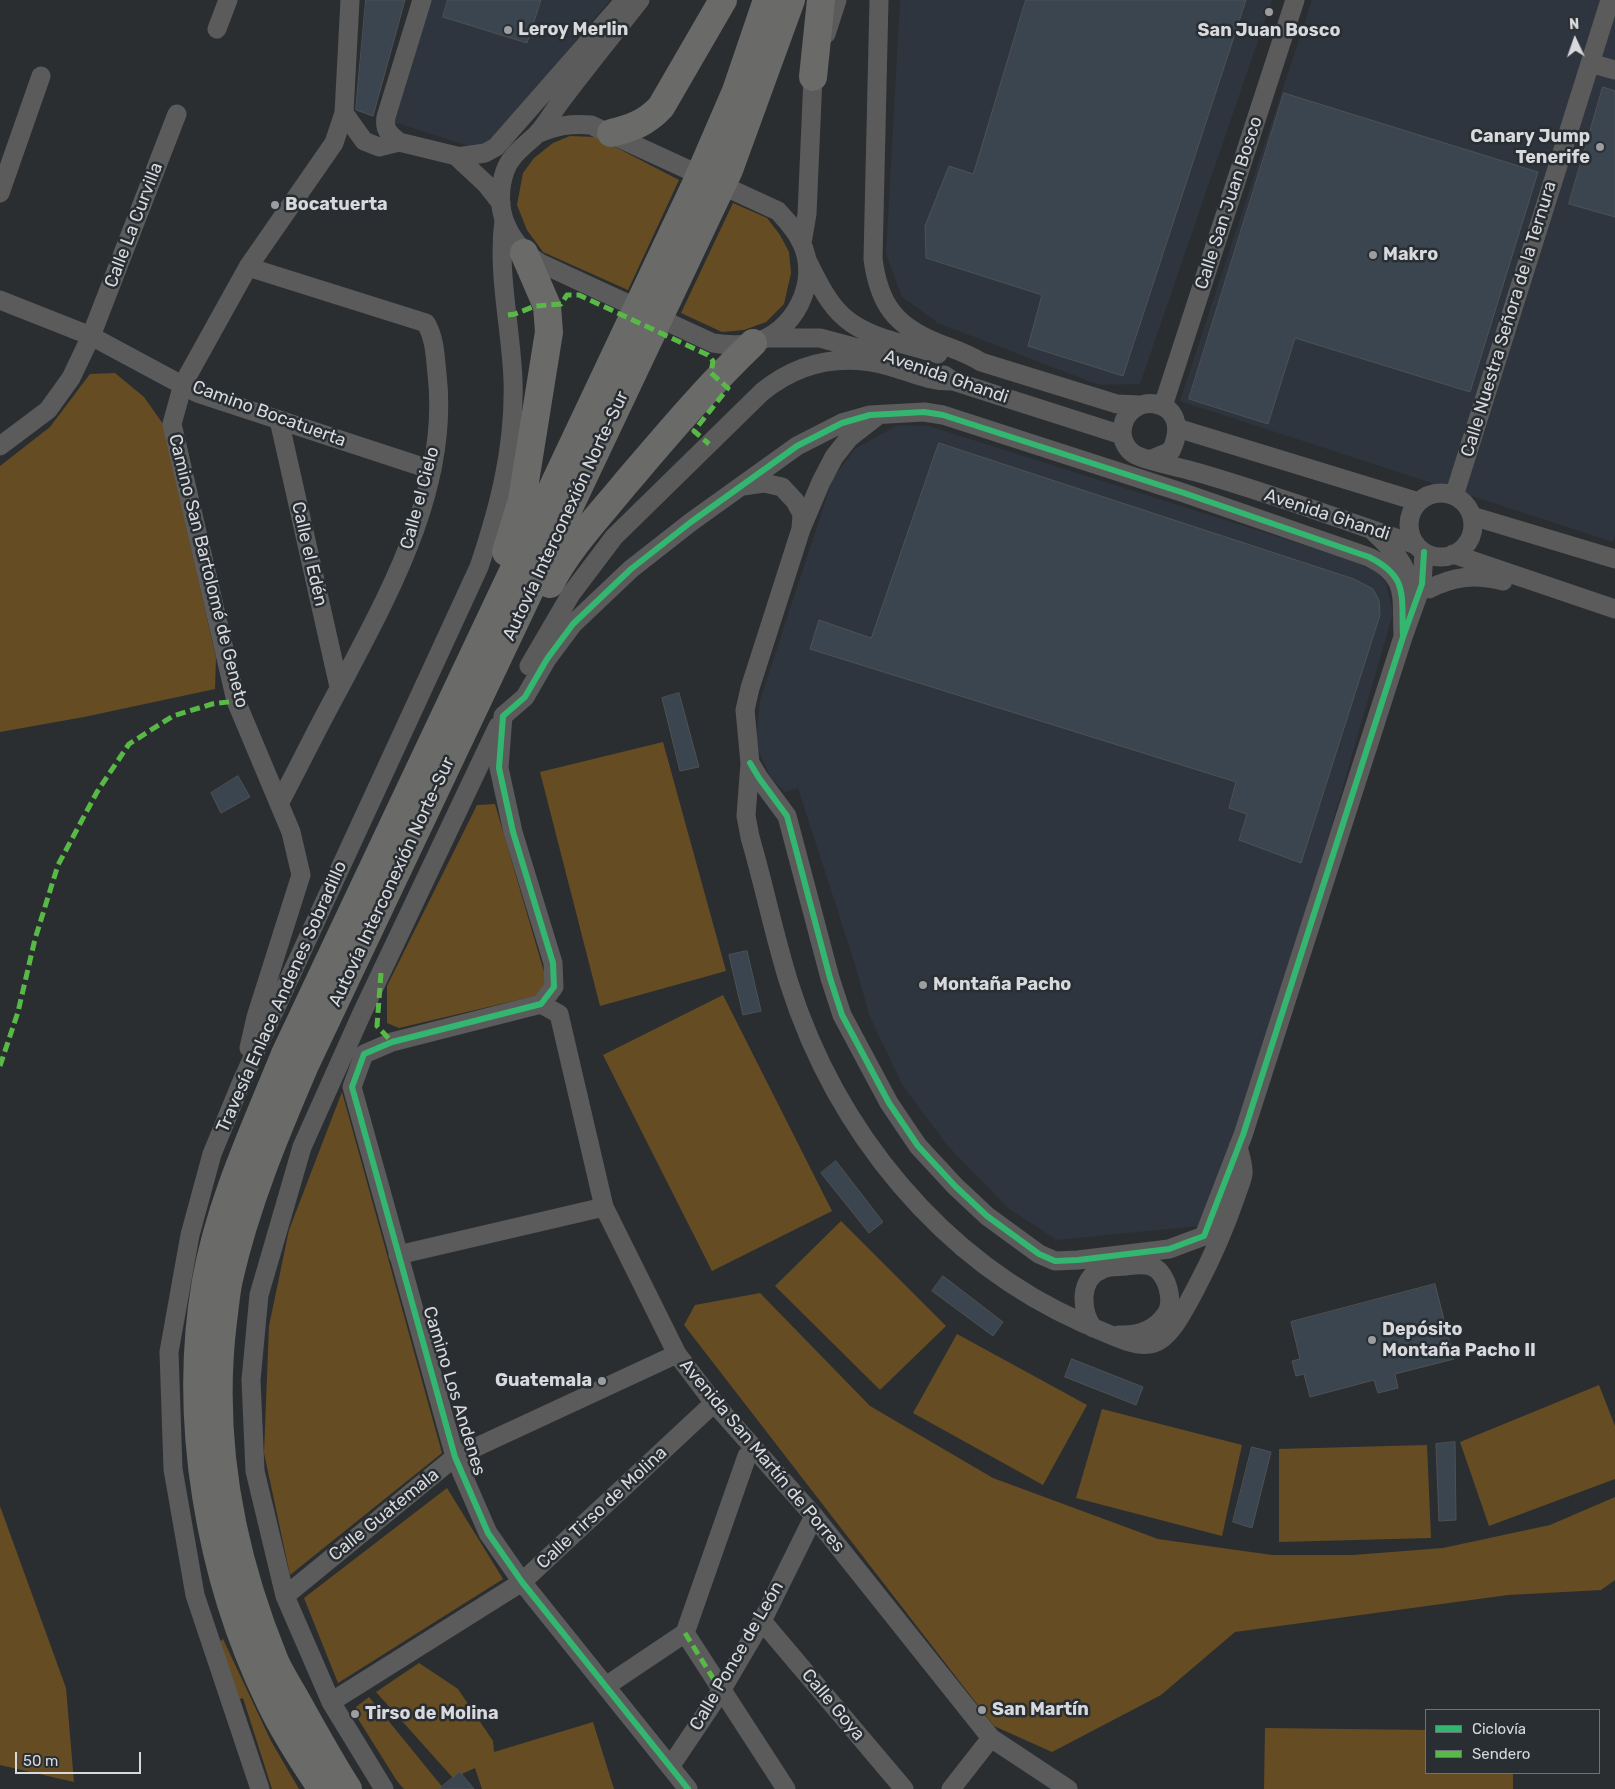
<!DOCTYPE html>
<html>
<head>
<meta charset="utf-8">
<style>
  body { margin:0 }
  #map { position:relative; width:1615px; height:1789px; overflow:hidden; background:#2b2e31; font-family:Rubik,sans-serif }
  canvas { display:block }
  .legend { position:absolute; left:1425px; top:1709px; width:175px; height:65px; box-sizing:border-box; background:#292e33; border:1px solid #6f7277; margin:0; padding:6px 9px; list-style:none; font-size:15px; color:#d7d9dd }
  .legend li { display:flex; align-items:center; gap:10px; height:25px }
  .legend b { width:25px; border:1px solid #6f7277 }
  .north { position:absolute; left:1550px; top:15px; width:50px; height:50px; -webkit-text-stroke:4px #292e33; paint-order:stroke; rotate:357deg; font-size:14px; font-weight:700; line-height:20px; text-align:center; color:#d7d9dd }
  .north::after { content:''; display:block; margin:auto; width:18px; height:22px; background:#d7d9dd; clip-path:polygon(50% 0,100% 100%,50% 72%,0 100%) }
  .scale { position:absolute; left:15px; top:1752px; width:126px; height:22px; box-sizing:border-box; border:2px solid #d7d9dd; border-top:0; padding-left:6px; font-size:15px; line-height:18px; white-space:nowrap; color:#d7d9dd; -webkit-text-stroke:4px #292e33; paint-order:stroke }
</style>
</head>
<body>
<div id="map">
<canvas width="1615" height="1789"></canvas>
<ul class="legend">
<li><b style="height:6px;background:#33b770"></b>Ciclovía</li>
<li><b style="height:6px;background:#58b947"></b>Sendero</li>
</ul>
<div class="north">N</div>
<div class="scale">50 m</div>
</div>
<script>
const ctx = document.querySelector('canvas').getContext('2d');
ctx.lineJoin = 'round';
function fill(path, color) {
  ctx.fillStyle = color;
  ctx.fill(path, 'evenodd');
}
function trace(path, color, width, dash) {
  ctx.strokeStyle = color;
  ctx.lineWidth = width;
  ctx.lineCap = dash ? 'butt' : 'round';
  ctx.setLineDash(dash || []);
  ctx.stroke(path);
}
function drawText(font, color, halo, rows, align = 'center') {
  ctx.font = font + ' Rubik,sans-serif';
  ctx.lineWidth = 5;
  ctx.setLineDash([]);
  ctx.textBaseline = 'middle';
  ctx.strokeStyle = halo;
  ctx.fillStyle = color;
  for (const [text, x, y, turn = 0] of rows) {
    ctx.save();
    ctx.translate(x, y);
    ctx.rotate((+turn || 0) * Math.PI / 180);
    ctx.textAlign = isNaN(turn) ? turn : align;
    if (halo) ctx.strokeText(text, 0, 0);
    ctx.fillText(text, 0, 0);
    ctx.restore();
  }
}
fill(new Path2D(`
  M415,0h195l-126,151 -90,-29z
  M900,0h372l-132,384 -41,1 -161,-62 -36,-26 -16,-43z
  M1312,0h303v535l-2,7 -433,-141z
  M898,425l31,1 441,140 16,16 7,31 -67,232 -118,380 -151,15 -49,-32 -61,-63 -44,-59 -33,-69 -17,-59 -55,-170 -13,4 -14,-14 -15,-32 4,-46 73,-222 23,-30z`), '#2e353e');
fill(new Path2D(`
  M570,136l26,1 83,43 -51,110 -85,-38 -16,-22 -10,-25 6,-32 11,-15 19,-15z
  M733,203l34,15 13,17 9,17 2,21 -7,31 -18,18 -22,8 -22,2 -41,-19z
  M115,373l29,24 19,27 53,234 -1,31 -131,28 -84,15v-266l50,-39 40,-53z
  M663,742l63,229 -126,35 -60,-234z
  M495,804l52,178 -8,13 -140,33 -12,-5v-37l90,-181z
  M723,995l109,216 -120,60 -109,-216z
  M342,1092l100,361 -152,122 -26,-122 5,-127 20,-96z
  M841,1221l105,105 -66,64 -105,-104z
  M760,1293l110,113 123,72 165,61 114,16h81l90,-7 107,-23 65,-28v83l-14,10 -93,5 -273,37 -74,63 -109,57 -58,-26 -310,-401 11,-20z
  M957,1334l130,71 -44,80 -130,-72z
  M1599,1385l16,41v53l-126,47 -29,-84z
  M1102,1409l140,36 -20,91 -146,-38z
  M1427,1445l4,93 -152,4v-93z
  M447,1488l56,91 -165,104 -34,-85z
  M0,1506l66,182 8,94 -74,-17z
  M223,1639l48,102 28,48h-27l-29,-91 -5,2 -20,-57z
  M419,1663l39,26 35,52 1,11 99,-30 21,67h-132l-7,-21 -22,10 -77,-86z
  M369,1697l75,92h-40l-7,-8 -42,-67 1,-7z
  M1265,1728l161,2v43h87v16h-249z`), '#664c22');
const building = new Path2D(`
  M366,0h39l-32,116 -17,-6z
  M448,0h93l-14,43 -84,-26z
  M1026,0h220l-123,376 -95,-30 14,-51 -116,-37 -1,-32 24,-60 24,8z
  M1603,87l12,4v126l-46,-13z
  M1284,93l254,79 -68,220 -175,-54 -27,86 -79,-25z
  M939,443l415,136 19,10 6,11 1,15 -79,248 -62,-23 8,-26 -18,-6 7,-26 -426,-133 9,-29 52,18z
  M679,693l20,74 -19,4 -18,-73z
  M238,776l12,21 -29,16 -10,-20z
  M747,951l14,60 -18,4 -14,-60z
  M836,1161l47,61 -14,11 -48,-60z
  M943,1276l60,46 -10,14 -61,-45z
  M1435,1284l19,75 -59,15 3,14 -20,5 -4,-13 -64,17 -6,-23 -8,2 -4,-15 8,-2 -9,-37z
  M1072,1359l71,28 -7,18 -71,-28z
  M1455,1442l1,78 -17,1 -3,-77z
  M1252,1447l19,5 -19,76 -19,-6z
  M460,1772l14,17h-35z`);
fill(building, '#3a4550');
trace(building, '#4f5153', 1);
trace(new Path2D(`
  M879,0l-6,259c6,45 22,67 65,84 15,6 29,10 43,19l136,42 23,1
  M217,29l11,-29
  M826,34l11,-34
  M1590,63l25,7
  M344,113l20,28 15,6 20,-5 70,17
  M537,134c19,-8 33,-11 54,-9l187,86c9,10 18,19 23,31 20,39 -7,92 -49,101 -14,3 -26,2 -39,0l-173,-80c-32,-20 -48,-54 -35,-92 6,-17 20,-25 32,-37 10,-11 18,-26 27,-37 25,-33 51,-65 76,-97
  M399,142c-10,-8 -15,-12 -13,-25l36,-117
  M457,157l28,-4 11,-6 129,-147
  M457,157l29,27 15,19
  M0,193l41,-117
  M802,243l5,-29 6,-137 4,-12
  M807,260c10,20 21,44 38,58 24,21 63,26 93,36
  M248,267l178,56c9,16 9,32 11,51 13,112 -47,218 -97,313 -21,38 -40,77 -60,115
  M0,300l91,36 106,57 235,77
  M766,338h54l67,18
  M944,375l9,6 169,54
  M1163,406l132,-406
  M876,417l-27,21 -15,19 -13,25 -20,47 -51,159 -5,22 5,53 -4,53 4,21c14,48 24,98 39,146 47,148 152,277 294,340 70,31 76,36 113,-35 16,-30 29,-60 40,-92 2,-7 6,-15 7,-22 1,-8 -3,-19 -5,-27
  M279,420l60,267
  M1177,428l242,74
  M0,446l48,-36 23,-32 20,-42 86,-222
  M1152,459l19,-8c26,-55 -47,-63 -49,-19 0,8 5,18 12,22 9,6 49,14 62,18 74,21 147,48 220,73
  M743,486l21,-3 18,4 13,14 7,13 -1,15
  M1409 525a32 32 0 1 1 64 0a32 32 0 1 1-64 0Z
  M1454,496l156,-496
  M1472,516l143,43
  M1374,532c16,16 34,31 35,55
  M1453,554l162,55
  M1429,589c25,-13 46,-15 74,-8
  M529,666l42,-72 43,-57 148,-145c37,-30 80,-39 127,-26 21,6 41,16 64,15
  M750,763l9,15 28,38 43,162 12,37 47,88 29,43 37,40 32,30 52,38 16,7 23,-1 91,-11 35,-13 39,-101 160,-498 19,-53 2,-32
  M541,1004l18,10 45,193 73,147 37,49 100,113 177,222 77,51
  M249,1048l7,-31 45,-142 -10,-43 -55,-131 -64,-277 11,-40 65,-117 86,-124 10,-30 6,-113
  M398,1255l206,-48
  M1093,1328c-12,-17 -15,-50 10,-59 7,-3 16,-2 23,-3 8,-1 19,-3 27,1 8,3 13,14 15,21 2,8 3,19 -2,26 -11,16 -28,22 -47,21
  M285,1596l170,-139 222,-103
  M762,1621l142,168
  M685,1633l101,156
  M606,1686l79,-53 62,-177 7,-6
  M331,1702l191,-120 192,-179
  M670,1767l51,-76 41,-70 52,-105
  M260,1789l-65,-194 -22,-126 -4,-117 21,-117 22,-81 30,-73 237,-514c21,-62 36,-122 34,-187 -2,-53 -16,-107 -9,-160
  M384,1789l-53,-87 -46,-106 -30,-125 -4,-91 8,-85 43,-148 60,-134 136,-287
  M688,1789l-166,-207 -34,-49 -33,-76 -103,-370 12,-33 28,-12 149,-38 13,-17 -1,-24 -40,-131 -14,-64 4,-52 22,-19 22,-38 26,-35 58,-55 60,-47 106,-76 45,-23 28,-8 54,-3 19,3 241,78 185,64c40,20 32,38 34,78
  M951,1789l40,-51`), '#5b5b5b', 19);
trace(new Path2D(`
  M813,77l8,-77
  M611,133c21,-5 35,-10 50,-26l62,-107
  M506,552l16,-52 27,-168 -2,-26 -23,-53
  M550,584c19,-37 49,-68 75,-100 41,-48 82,-97 128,-141
  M322,1789c-19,-28 -38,-57 -52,-87 -61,-125 -88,-283 -64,-421 14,-79 49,-153 79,-227l409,-866 42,-97 31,-91
  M348,1789c-18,-28 -34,-57 -50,-86 -8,-15 -18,-29 -24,-44 -44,-108 -65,-223 -51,-338 2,-14 3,-29 6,-42 17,-75 46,-144 76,-214l424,-895 62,-170`), '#6a6a69', 28);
trace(new Path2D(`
  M508,315l7,-1 20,-8 26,-2 6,-9h12l129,60 5,6 -2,12 17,15 -34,43 15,13
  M381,973l-4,53 15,16
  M0,1066l18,-54 17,-73 23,-74 39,-73 32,-48 44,-28 39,-12 24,-3
  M685,1633l36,58`), '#58b947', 5, [10, 5]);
trace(new Path2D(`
  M750,763l9,15 28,38 43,162 12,37 47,88 29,43 37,40 32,30 52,38 16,7 23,-1 91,-11 35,-13 39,-101 160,-498 19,-53 2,-32
  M688,1789l-166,-207 -34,-49 -33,-76 -103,-370 12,-33 28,-12 149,-38 13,-17 -1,-24 -40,-131 -14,-64 4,-52 22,-19 22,-38 26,-35 58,-55 60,-47 106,-76 45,-23 28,-8 54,-3 19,3 241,78 185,64c40,20 32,38 34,78`), '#33b770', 6);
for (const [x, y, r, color] of [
  [1269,12,5,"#9b9da1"],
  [508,30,5,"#9b9da1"],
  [1600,147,5,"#9b9da1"],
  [275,205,5,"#9b9da1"],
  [1373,255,5,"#9b9da1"],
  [923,985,5,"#9b9da1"],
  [1372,1340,5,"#9b9da1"],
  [602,1381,5,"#9b9da1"],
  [982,1710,5,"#9b9da1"],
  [355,1714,5,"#9b9da1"]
]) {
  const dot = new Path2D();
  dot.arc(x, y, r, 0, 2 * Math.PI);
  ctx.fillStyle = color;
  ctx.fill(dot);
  trace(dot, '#292e33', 2);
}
drawText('bold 18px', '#d7d9dd', '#292e33', [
  ["Leroy Merlin",518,30],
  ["San Juan Bosco",1269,31,"center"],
  ["Canary Jump",1590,137,"right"],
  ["Tenerife",1590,158,"right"],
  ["Bocatuerta",285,205],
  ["Makro",1383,255],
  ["Montaña Pacho",933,985],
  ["Depósito",1382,1330],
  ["Montaña Pacho II",1382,1351],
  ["Guatemala",592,1381,"right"],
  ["San Martín",992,1710],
  ["Tirso de Molina",365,1714]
], 'left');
drawText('18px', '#d7d9dd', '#292e33', [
  ["Calle San Juan Bosco",1229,203,-72],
  ["Calle La Curvilla",134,225,-69],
  ["Calle Nuestra Señora de la Ternura",1509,319,-73],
  ["Avenida Ghandi",946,377,19],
  ["Camino Bocatuerta",269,414,20],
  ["Calle el Cielo",420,498,-75],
  ["Avenida Ghandi",1327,515,18],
  ["Autovía Interconexión Norte-Sur",566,516,-65],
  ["Calle el Edén",309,554,77],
  ["Camino San Bartolomé de Geneto",208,571,76],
  ["Autovía Interconexión Norte-Sur",392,882,-65],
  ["Travesía Enlace Andenes Sobradillo",282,997,-66],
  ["Camino Los Andenes",454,1391,73],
  ["Avenida San Martín de Porres",762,1456,50],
  ["Calle Tirso de Molina",602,1508,-43],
  ["Calle Guatemala",384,1515,-39],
  ["Calle Ponce de León",737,1656,-60],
  ["Calle Goya",833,1705,50]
]);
</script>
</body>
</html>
